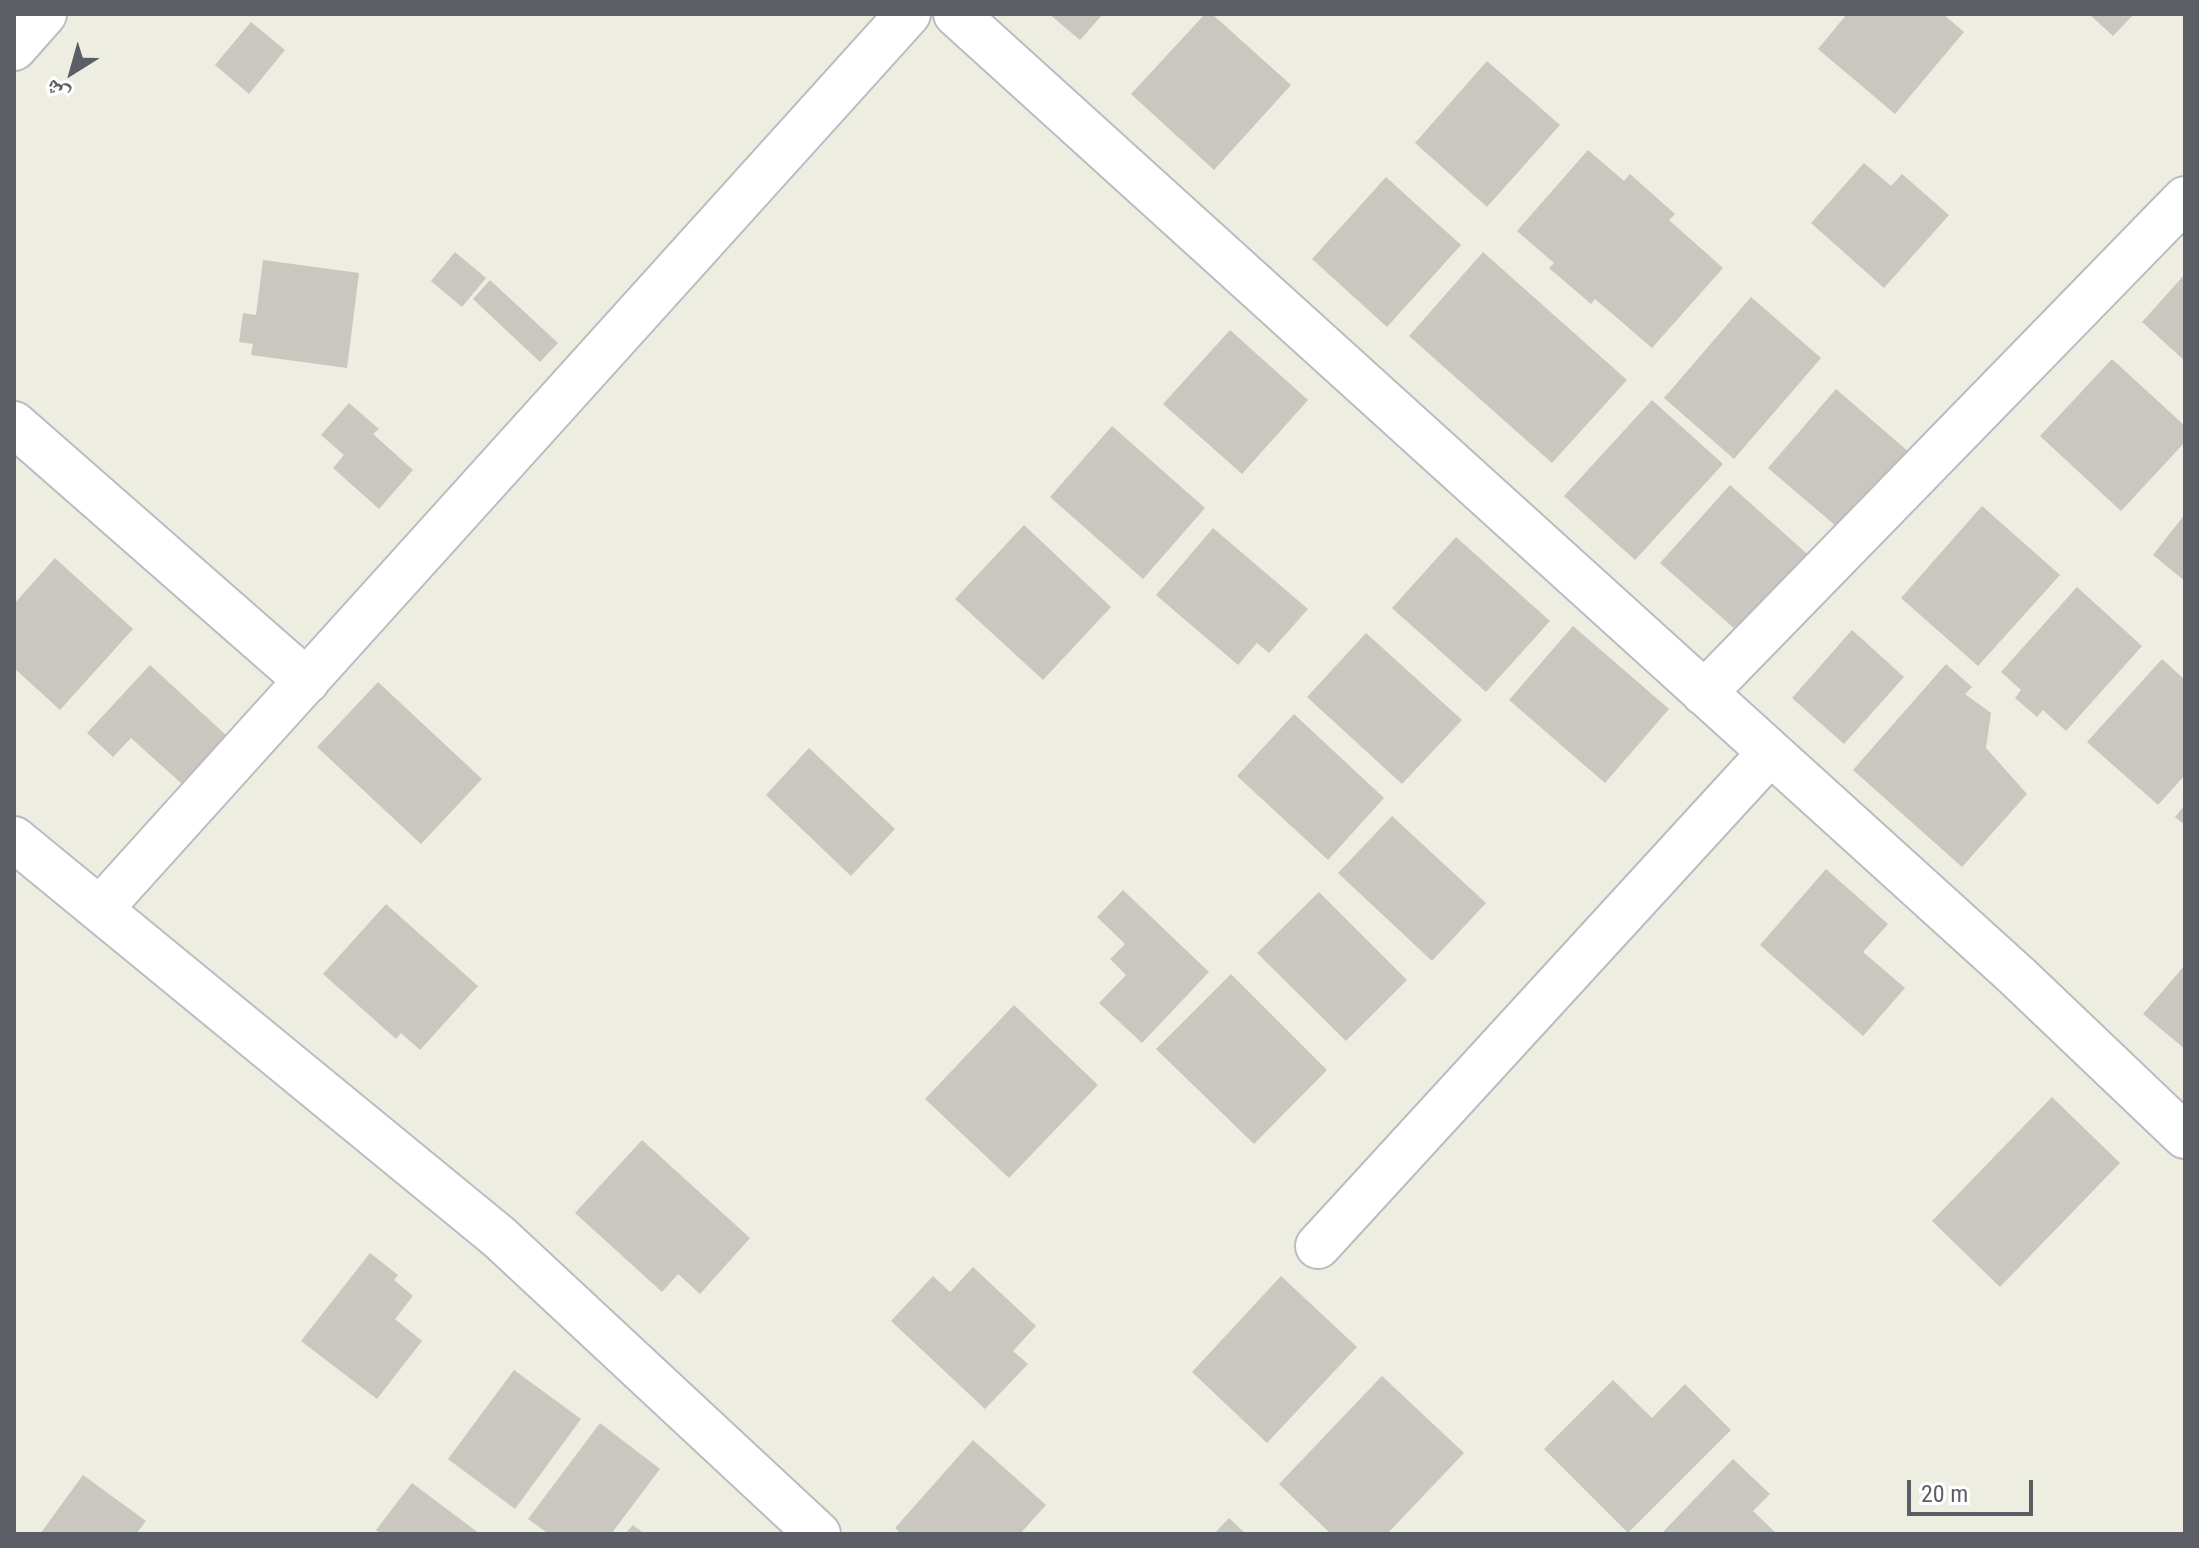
<!DOCTYPE html>
<html>
<head>
<meta charset="utf-8">
<style>
  body { margin:0 }
  #map { position:relative; width:2199px; height:1548px; overflow:hidden; background:#eeede2; font-family:"Roboto Condensed","Noto Naskh Arabic",sans-serif }
  canvas { display:block }
  .frame { position:absolute; inset:0; border:16px solid #5b5e64; pointer-events:none }
  .north { position:absolute; left:32px; top:32px; width:80px; height:80px; -webkit-text-stroke:6px #fff; paint-order:stroke; rotate:217deg; font-size:22px; font-weight:700; line-height:32px; text-align:center; color:#5b5e64 }
  .north::after { content:''; display:block; margin:auto; width:28px; height:36px; background:#5b5e64; clip-path:polygon(50% 0,100% 100%,50% 72%,0 100%) }
  .scale { position:absolute; left:1907px; top:1480px; width:126px; height:36px; box-sizing:border-box; border:4px solid #5b5e64; border-top:0; padding-left:10px; font-size:24px; line-height:28px; white-space:nowrap; color:#5b5e64; -webkit-text-stroke:6px #fff; paint-order:stroke }
</style>
</head>
<body>
<div id="map">
<canvas width="2199" height="1548"></canvas>
<div class="frame"></div>
<div class="north">ش</div>
<div class="scale">20 m</div>
</div>
<script>
const ctx = document.querySelector('canvas').getContext('2d');
ctx.lineJoin = 'round';
function fill(path, color) {
  ctx.fillStyle = color;
  ctx.fill(path, 'evenodd');
}
function trace(path, color, width, dash) {
  ctx.strokeStyle = color;
  ctx.lineWidth = width;
  ctx.lineCap = dash ? 'butt' : 'round';
  ctx.setLineDash(dash || []);
  ctx.stroke(path);
}
fill(new Path2D(`
  M1049,14h54l-23,26z
  M1205,14h7l79,71 -77,85 -83,-76z
  M1847,14h96l21,18 -69,82 -77,-65z
  M2089,14h45l-21,22z
  M251,22l34,28 -36,44 -34,-29z
  M1487,61l73,64 -73,82 -72,-64z
  M1588,150l36,31 6,-7 45,40 -6,6 54,48 -71,80 -57,-49 -4,5 -42,-36 5,-5 -37,-32z
  M1864,163l27,23 11,-12 47,41 -65,73 -73,-65z
  M1386,177l75,68 -74,82 -75,-68z
  M455,252l31,26 -24,29 -31,-26z
  M1483,252l144,128 -75,83 -143,-127z
  M263,260l96,13 -12,95 -96,-13 2,-11 -14,-2 4,-29 13,2z
  M2185,274v87l-43,-39z
  M490,280l68,63 -18,19 -67,-63z
  M1751,297l70,61 -87,101 -70,-61z
  M1230,330l78,70 -66,74 -79,-70z
  M2112,359l73,67v16l-64,69 -81,-75z
  M1836,389l82,71 -68,78 -82,-70z
  M1652,400l71,64 -88,96 -71,-64z
  M349,403l30,26 -6,5 40,36 -34,39 -46,-41 11,-13 -23,-20z
  M1112,426l93,82 -62,71 -93,-82z
  M1730,485l84,75 -70,77 -84,-74z
  M1982,506l78,69 -82,91 -77,-68z
  M2185,514v67l-32,-26z
  M1024,525l87,82 -68,73 -88,-81z
  M1213,528l95,81 -39,44 -12,-10 -19,22 -82,-70z
  M1456,537l94,84 -64,71 -94,-84z
  M55,558l78,71 -73,81 -46,-42v-64z
  M2077,587l65,59 -76,85 -23,-21 -6,7 -22,-19 6,-8 -20,-18z
  M1573,626l96,83 -64,74 -96,-83z
  M1852,630l52,47 -60,67 -52,-46z
  M1366,633l96,87 -60,64 -95,-87z
  M2162,659l23,21v95l-27,30 -71,-63z
  M1946,664l26,23 -7,7 26,19 -5,35 41,46 -65,73 -109,-97z
  M150,665l77,71 -45,48 -51,-46 -18,19 -26,-24z
  M378,682l104,97 -61,65 -104,-97z
  M1294,714l90,84 -56,62 -91,-84z
  M809,748l86,81 -44,47 -85,-81z
  M2185,805v20l-10,-8z
  M1392,816l94,87 -54,58 -94,-88z
  M1826,869l62,55 -25,28 42,36 -42,48 -103,-91z
  M1123,890l86,82 -67,71 -43,-40 27,-28 -16,-16 15,-15 -28,-27z
  M1319,892l88,88 -61,61 -89,-88z
  M386,904l92,82 -58,64 -19,-17 -5,6 -73,-65z
  M2185,965v84l-42,-35z
  M1231,974l96,96 -73,74 -98,-95z
  M1014,1005l84,80 -89,93 -84,-79z
  M2052,1097l68,66 -120,124 -68,-66z
  M642,1140l108,98 -50,56 -22,-20 -16,18 -87,-79z
  M370,1253l28,22 -4,5 19,16 -18,23 27,22 -45,58 -76,-58z
  M973,1267l63,59 -23,25 15,13 -43,45 -94,-88 42,-45 17,16z
  M1281,1276l76,71 -90,96 -75,-71z
  M514,1370l67,49 -66,90 -67,-50z
  M1382,1376l82,77 -77,81h-56l-52,-50z
  M1613,1380l39,38 33,-34 46,46 -103,103 -84,-84z
  M600,1423l60,46 -49,65h-62l-21,-15z
  M973,1440l73,65 -26,29h-119l-6,-6z
  M1733,1459l37,35 -17,17 24,23h-116z
  M83,1475l63,46 -10,13h-96z
  M412,1483l68,51h-99l-5,-4z
  M1229,1518l17,16h-32z
  M633,1525l12,9h-20z`), '#c9c7c0');
const minor = new Path2D(`
  M956,14l1060,961 169,161
  M14,48l30,-34
  M14,424l293,257
  M1704,693l481,-494
  M14,839l485,398 319,297
  M100,909l808,-895
  M1318,1246l452,-493`);
trace(minor, '#babcc2', 48);
trace(minor, '#fff', 44);
</script>
</body>
</html>
